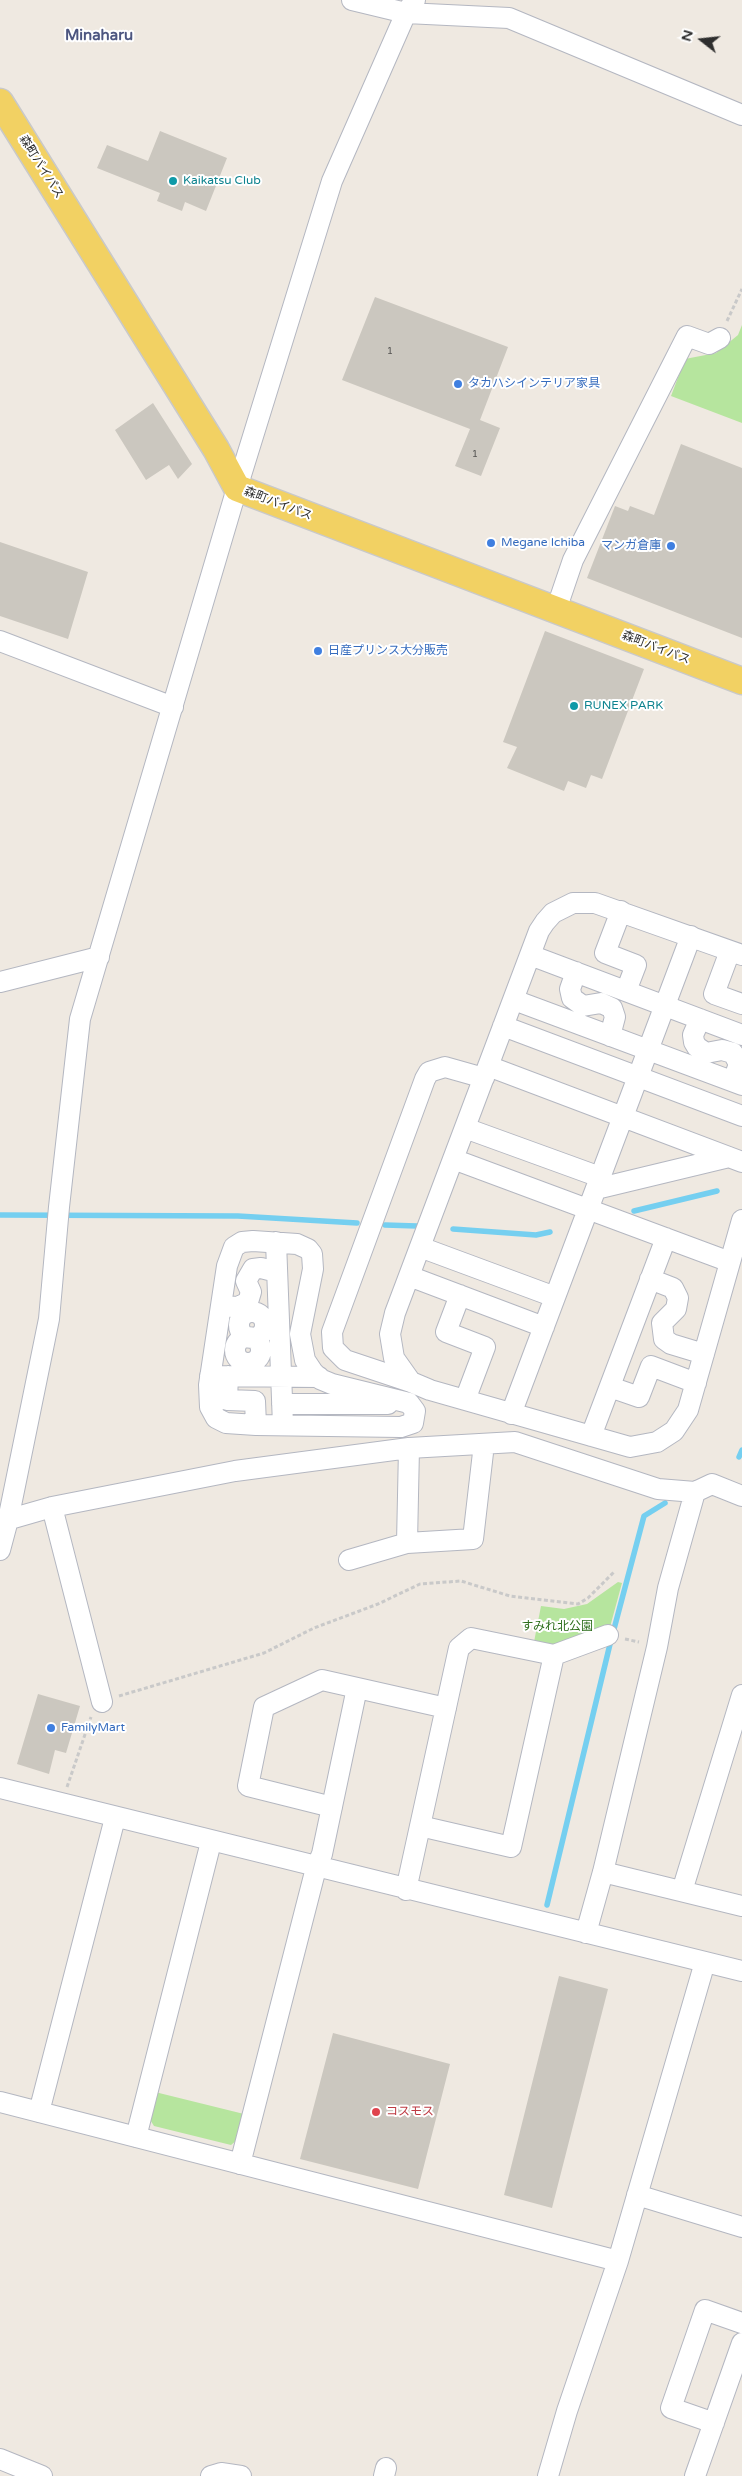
<!DOCTYPE html>
<meta charset="utf-8">
<style>
body{margin:0}
#map{position:relative;width:742px;height:2476px;overflow:hidden;background:#efe9e1;font-family:"Varela Round",sans-serif}
canvas{display:block}
.north{position:absolute;left:677px;top:15px;width:50px;height:50px;-webkit-text-stroke:4px #fff;paint-order:stroke;rotate:286deg;font-size:14px;font-weight:700;line-height:20px;text-align:center;color:#2e2e2e}
.north::after{content:'';display:block;margin:auto;width:18px;height:22px;background:#2e2e2e;clip-path:polygon(50% 0,100% 100%,50% 72%,0 100%)}
</style>
<div id="map">
<canvas width="742" height="2476"></canvas>
<div class="north">N</div>
</div>
<script>
const c = document.querySelector('canvas').getContext('2d');
c.lineJoin = 'round';
function fillPath(path, color) { c.fillStyle = color; c.fill(path, 'evenodd'); }
const poly = rows => new Path2D(rows.map(r => 'M' + r).join(''));
function strokePath(path, color, width, dash) { c.strokeStyle = color; c.lineWidth = width; c.lineCap = dash ? 'butt' : 'round'; c.setLineDash(dash || []); c.stroke(path); }
function write(font, color, halo, rows, align = 'center') {
  c.font = font + ' "Varela Round","Noto Sans JP",sans-serif'; c.lineWidth = 4; c.setLineDash([]); c.textBaseline = 'middle'; c.strokeStyle = halo; c.fillStyle = color; for (const [text, x, y, turn = 0] of rows) {
    c.save(); c.translate(x, y); c.rotate((+turn || 0) * Math.PI / 180); c.textAlign = isNaN(turn) ? turn : align; if (halo) c.strokeText(text, 0, 0); c.fillText(text, 0, 0); c.restore();
  }
}
const green = poly([
 [742,325,742,423,671,396,685,359,716,353,738,335],
 [618,1582,622,1583,610,1627,556,1647,534,1642,541,1606,564,1609,587,1604],
 [155,2092,244,2114,237,2140,231,2145,154,2126,149,2118]
]);
const stream = poly([
 [634,1211,717,1191],
 [0,1215,238,1216,357,1223],
 [385,1225,417,1226],
 [453,1229,536,1235,550,1232],
 [739,1457,742,1450],
 [614,1629,644,1516,665,1503],
 [547,1905,611,1640]
]);
const building = poly([
 [160,131,227,158,206,211,185,202,182,211,157,201,160,193,97,168,107,145,148,161],
 [375,297,508,347,480,420,500,428,481,476,455,466,470,429,342,380],
 [153,403,192,464,178,479,169,465,146,480,115,430],
 [681,444,742,468,742,638,587,578,615,506,628,511,630,506,654,515],
 [0,542,88,572,68,639,0,616],
 [545,631,644,669,602,779,591,775,586,788,568,781,564,791,507,768,517,747,503,742],
 [38,1694,80,1706,66,1753,55,1750,49,1774,17,1764],
 [559,1976,608,1989,552,2208,504,2195],
 [333,2033,450,2064,418,2189,300,2159]
]);
const path = poly([
 [727,321,742,289],
 [625,1639,639,1642],
 [119,1696,264,1653,314,1628,378,1604,420,1584,461,1581,510,1596,578,1604,588,1598,614,1572],
 [67,1787,91,1717]
]);
const minor = poly([
 [352,0,406,13,509,18,742,115],
 [556,610,573,560,687,336,709,344,720,338],
 [0,641,173,707],
 [621,911,605,953,636,965,626,991],
 [730,951,714,994,742,1004],
 [530,955,742,1035],
 [742,955,595,903,573,903,553,913,545,922,539,931,395,1313,390,1334,394,1358,411,1382,430,1390,630,1447,657,1442,674,1431,688,1410,742,1220],
 [576,972,570,989,572,998,583,1006,601,1003,612,1008,615,1017,610,1036],
 [0,982,99,957],
 [514,1000,742,1085],
 [700,1019,693,1035,694,1042,697,1047,706,1053,722,1050,733,1053,739,1064,733,1081],
 [503,1026,742,1116],
 [488,1066,742,1162],
 [465,1128,600,1177],
 [453,1159,730,1262],
 [596,1189,729,1157],
 [253,1241,297,1244,308,1249,312,1254,313,1269,300,1334,305,1360,313,1372,320,1379,332,1384,409,1403,415,1411,413,1423,401,1427,256,1425,226,1423,216,1418,210,1407,209,1385,227,1266,234,1247,242,1242,253,1241],
 [276,1242,283,1425],
 [420,1247,555,1297],
 [409,1276,544,1327],
 [650,1279,673,1288,678,1298,676,1309,662,1323,664,1339,671,1344,704,1354],
 [460,1295,446,1332,485,1347,465,1400],
 [221,1306,238,1307,248,1302,251,1292,246,1281,253,1269,261,1268,277,1272],
 '239 1325a13 13 0 1 1 26 0a13 13 0 1 1-26 0Z',
 '235 1350a13 13 0 1 1 26 0a13 13 0 1 1-26 0Z',
 [210,1376,319,1377],
 [228,1376,227,1400,255,1401,256,1425],
 [411,1382,345,1360,333,1348,332,1332,425,1079,429,1072,445,1067,484,1078],
 [610,1387,639,1397,651,1366,696,1383],
 [282,1404,388,1404],
 [511,1414,691,936],
 [591,1436,666,1238],
 [52,1507,102,1702],
 [0,1522,52,1507,235,1471,409,1448,515,1442,658,1489,695,1492,712,1484,742,1496],
 [407,1543,409,1448],
 [0,1550,8,1520,49,1319,59,1207,80,1019,237,488,332,181,406,13,415,0],
 [349,1560,407,1543,473,1539,484,1444],
 [554,1655,608,1635],
 [0,1788,742,1971],
 [332,1807,248,1786,264,1707,322,1680,446,1708],
 [603,1872,742,1906],
 [406,1890,459,1648,471,1638,554,1655,511,1847,420,1826],
 [682,1891,742,1695],
 [586,1933,603,1872,657,1647,668,1588,695,1492],
 [0,2102,618,2261],
 [39,2112,115,1818],
 [136,2137,211,1842],
 [240,2164,316,1868,322,1854,357,1688],
 [637,2195,742,2227],
 [714,2423,671,2408,705,2310,742,2323],
 [0,2459,42,2476],
 [211,2476,221,2473,241,2476],
 [384,2476,386,2468],
 [548,2476,567,2411,618,2261,705,1962],
 [695,2476,742,2343]
]);
const major = poly([
 [0,102,216,449,237,488,742,681]
]);
const markers = [
 [173,181,5,"#0f9aa8"],
 [458,384,5,"#3f7fe0"],
 [491,543,5,"#3f7fe0"],
 [671,546,5,"#3f7fe0"],
 [318,651,5,"#3f7fe0"],
 [574,706,5,"#0f9aa8"],
 [51,1728,5,"#3f7fe0"],
 [376,2112,5,"#e0444e"]
];
const numberNames = [
 ["1",390,351],
 ["1",475,454]
];
const streetNames = [
 ["森町バイパス",41,167,58],
 ["森町バイパス",278,504,21],
 ["森町バイパス",656,648,21]
];
const cultureNames = [
 ["Kaikatsu Club",183,181],
 ["RUNEX PARK",584,706]
];
const shopNames = [
 ["タカハシインテリア家具",468,384],
 ["Megane Ichiba",501,543],
 ["マンガ倉庫",661,546,"right"],
 ["日産プリンス大分販売",328,651],
 ["FamilyMart",61,1728]
];
const parkNames = [
 ["すみれ北公園",557,1627]
];
const healthNames = [
 ["コスモス",386,2112]
];
const quarterNames = [
 ["Minaharu",99,36]
];
fillPath(green, '#b6e59e');
strokePath(stream, '#75cff0', 5.5);
fillPath(building, '#cbc7bf');
strokePath(minor, '#b4b7c1', 22);
strokePath(major, '#c9c9c9', 29);
strokePath(path, '#c9c9c9', 3, [4, 2.5]);
strokePath(minor, '#fff', 20);
strokePath(major, '#f2d163', 26);
for (const [x, y, r, color] of markers) { const dot = new Path2D(); dot.arc(x, y, r, 0, 2 * Math.PI); c.fillStyle = color; c.fill(dot); strokePath(dot, '#fff', 2); }
write('10px', '#555452', null, numberNames);
write('12px', '#2e2e2e', '#fff', streetNames);
write('12px', '#0d838f', '#fff', cultureNames, 'left');
write('12px', '#366cbe', '#fff', shopNames, 'left');
write('12px', '#2c6e1b', '#fff', parkNames);
write('12px', '#be3a42', '#fff', healthNames, 'left');
write('bold 15px', '#4d5680', '#fff', quarterNames);
</script>
